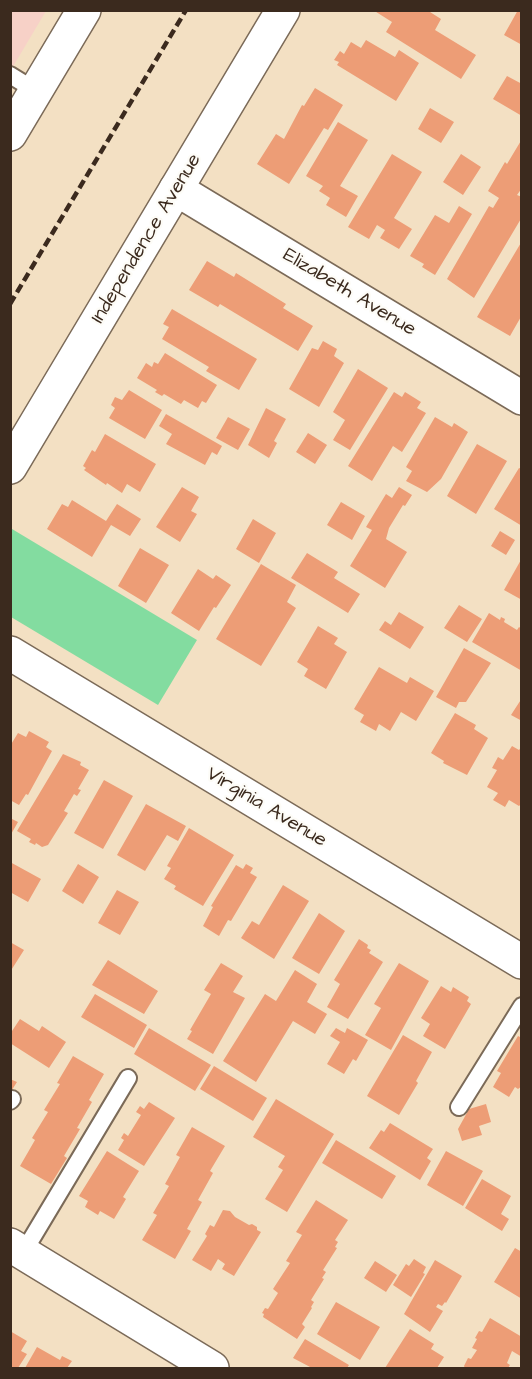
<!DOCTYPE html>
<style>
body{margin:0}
#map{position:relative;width:532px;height:1379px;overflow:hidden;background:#f3e0c3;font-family:"Architects Daughter",sans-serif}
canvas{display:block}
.frame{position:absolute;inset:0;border:12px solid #3b2a1e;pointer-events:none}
</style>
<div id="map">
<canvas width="532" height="1379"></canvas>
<div class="frame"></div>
</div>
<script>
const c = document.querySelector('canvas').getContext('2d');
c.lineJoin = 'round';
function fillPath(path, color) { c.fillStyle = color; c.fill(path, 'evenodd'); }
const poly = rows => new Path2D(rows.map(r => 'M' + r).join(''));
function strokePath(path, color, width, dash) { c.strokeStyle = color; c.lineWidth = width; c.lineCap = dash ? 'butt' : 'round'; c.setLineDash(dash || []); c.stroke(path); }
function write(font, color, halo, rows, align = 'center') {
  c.font = font + ' "Architects Daughter",sans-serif'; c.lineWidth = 4.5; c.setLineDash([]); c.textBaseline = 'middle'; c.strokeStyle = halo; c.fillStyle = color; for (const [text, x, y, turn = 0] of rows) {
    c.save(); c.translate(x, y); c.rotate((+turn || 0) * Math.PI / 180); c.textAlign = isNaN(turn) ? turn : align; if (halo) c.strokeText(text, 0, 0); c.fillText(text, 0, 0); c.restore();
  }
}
const built = poly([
 [11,11,46,11,11,70]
]);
const green = poly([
 [12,529,197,640,158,705,11,617,10,532]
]);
const building = poly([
 [373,10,431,10,430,12,441,19,435,30,476,55,461,79,386,32,392,22],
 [518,10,522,10,522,45,504,35],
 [366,40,395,57,399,50,419,63,396,101,337,65,339,62,334,60,340,51,344,54,351,42,361,48],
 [507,76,522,84,522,116,493,99],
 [315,88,343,105,328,130,324,128,289,184,257,164,276,134,284,139,302,105,304,106],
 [430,108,454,122,441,143,418,129],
 [338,122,368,140,340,186,358,196,346,217,326,205,330,198,319,191,323,186,306,176],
 [522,139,522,188,517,195,522,197,522,217,474,298,447,279,489,206,493,208,499,198,488,191,505,162,507,164],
 [392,154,422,172,394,218,412,229,399,249,380,238,385,230,377,225,369,239,348,227],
 [461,154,481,167,463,195,443,182],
 [459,206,472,214,435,275,422,267,424,264,410,256,435,215,449,223],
 [522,241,522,315,510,336,477,317],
 [207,261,234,277,236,273,286,304,283,308,313,326,298,351,220,304,218,307,189,290],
 [172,309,257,359,239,390,206,371,209,367,162,339,169,327,163,324],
 [323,341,337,349,334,356,344,363,319,407,289,389,312,348,318,350],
 [165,353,217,385,206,403,202,401,198,408,184,400,181,404,164,394,162,396,155,392,157,390,137,378,146,363,152,367,154,362,158,364],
 [358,369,388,388,350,450,333,440,345,420,333,412],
 [129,390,162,410,145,439,109,418,115,408,111,405,115,397,122,400],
 [394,392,402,397,405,392,421,402,417,408,426,413,402,452,393,446,372,481,348,466],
 [266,408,286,419,274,441,277,443,269,458,248,445],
 [166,414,222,446,217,455,212,452,205,465,166,444,172,434,159,426],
 [228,417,250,429,238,450,216,438],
 [435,417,452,427,454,423,468,432,441,479,427,492,406,481,412,471,406,467],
 [308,433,327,445,315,464,296,452],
 [105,434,156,464,140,492,127,484,122,493,107,483,106,485,84,470,86,468,83,466,92,450,95,452],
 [477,444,507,461,476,514,447,496],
 [519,468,522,469,522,526,494,509],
 [182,487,199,497,191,511,197,514,180,542,156,527],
 [399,487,412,495,405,506,403,505,389,528,386,539,407,552,385,588,350,566,372,530,366,527,386,494,392,498],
 [72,500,106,521,117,504,141,519,130,536,111,525,92,557,47,529,62,504,68,507],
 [341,502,365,516,352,540,327,525],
 [253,519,276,533,259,563,236,549],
 [500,531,515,540,506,555,491,546],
 [140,548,169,565,146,603,118,586],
 [307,553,338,572,334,578,360,594,348,613,291,578],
 [522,558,522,600,504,590],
 [261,564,296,585,287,602,296,608,261,666,216,639],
 [198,569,213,579,216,575,231,585,216,608,214,607,199,631,171,613],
 [459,605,482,619,467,642,444,628],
 [399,612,424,627,410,649,379,630,385,621,391,625],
 [489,613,500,620,501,617,505,619,504,622,517,630,519,627,522,629,522,671,472,642],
 [318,626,338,638,334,644,347,652,326,689,304,676,308,669,297,662],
 [464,648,491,663,466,702,459,702,456,708,436,697],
 [379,667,407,683,410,677,434,691,416,721,401,712,390,731,379,724,376,731,360,722,364,715,354,709],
 [522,698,522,721,511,715],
 [455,713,476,725,474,729,488,738,467,775,443,763,444,761,431,753],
 [29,731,49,742,46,747,52,751,28,795,26,794,19,805,10,800,10,746,18,733,26,737],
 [512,746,519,750,522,746,522,803,519,806,509,800,505,807,493,800,498,793,487,787,497,770,492,768,498,757,503,760],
 [63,754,81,762,80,765,89,770,78,789,81,790,77,796,74,794,64,811,68,813,48,845,42,847,36,843,35,845,29,842,31,839,17,831],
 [104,780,133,796,103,849,74,833],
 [146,804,186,826,178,841,167,835,145,871,117,855],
 [10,818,18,822,10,836],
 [189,828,234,855,203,906,174,889,176,886,164,879,171,868,167,866],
 [10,862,41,879,28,902,10,892],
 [78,864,99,877,83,904,62,891],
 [246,864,253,868,250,873,257,877,231,921,228,920,219,936,203,926,213,907,211,906,236,865,243,869],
 [283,885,309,901,274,959,241,938,252,921,259,925],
 [117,890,139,902,120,935,98,923],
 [319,913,345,931,319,974,292,958],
 [359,939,368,945,367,948,371,950,369,953,383,962,348,1019,327,1007,340,984,334,980],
 [10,942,24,950,10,972],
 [108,960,158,991,144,1014,92,985],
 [221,963,243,976,233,992,245,998,213,1054,187,1039,192,1031,190,1030,211,994,204,990],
 [399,963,429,981,391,1050,365,1035,381,1008,374,1004],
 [295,970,317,984,307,1002,327,1014,315,1034,293,1021,256,1082,223,1061,265,994,276,1001],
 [441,986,451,992,453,987,469,997,467,1001,471,1004,445,1049,423,1036,430,1024,421,1018],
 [95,994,147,1025,134,1048,81,1017],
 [20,1019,39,1031,42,1026,66,1042,49,1068,10,1043,10,1034],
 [149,1028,211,1065,195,1091,134,1054],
 [336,1028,345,1033,347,1028,368,1040,356,1061,353,1059,344,1074,327,1064,340,1042,330,1036],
 [403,1035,432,1052,416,1081,418,1083,399,1115,367,1096],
 [518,1036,522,1038,522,1086,518,1089,515,1087,509,1097,493,1087,501,1073,497,1071],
 [73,1056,104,1074,89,1100,92,1102,77,1128,80,1129,64,1156,67,1158,51,1184,20,1166,35,1140,32,1138,48,1112,44,1110,60,1084,57,1083],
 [214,1066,267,1098,253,1121,200,1089],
 [10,1079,17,1082,10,1093],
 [276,1099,334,1134,287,1212,265,1199,283,1170,278,1167,285,1156,253,1137],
 [149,1102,175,1118,144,1166,118,1150,124,1140,121,1138,124,1133,128,1136,141,1115,136,1112,140,1106,144,1109],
 [486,1104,491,1122,479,1126,482,1135,462,1141,458,1129,469,1109],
 [390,1123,433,1149,427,1158,431,1161,420,1180,369,1148,381,1130,384,1132],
 [192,1127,225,1146,210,1171,213,1173,198,1200,202,1202,187,1229,191,1231,175,1259,142,1240,157,1215,153,1213,169,1186,165,1184,180,1157,176,1155],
 [336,1140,396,1176,382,1199,322,1163],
 [107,1151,139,1171,123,1197,126,1199,114,1219,100,1211,98,1215,85,1207,88,1201,79,1196],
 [446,1151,483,1171,463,1206,427,1185],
 [482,1179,511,1196,501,1214,509,1219,502,1231,465,1208],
 [316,1200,348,1220,335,1240,338,1242,335,1247,337,1248,323,1270,326,1272,322,1278,324,1279,311,1300,314,1302,311,1307,312,1308,302,1324,305,1327,297,1339,263,1317,264,1314,262,1313,265,1308,268,1309,278,1293,273,1289,290,1263,286,1261,302,1235,296,1232],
 [223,1210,230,1211,235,1217,249,1225,252,1224,257,1227,257,1230,261,1232,234,1276,222,1269,225,1264,218,1259,211,1271,192,1260,207,1236,205,1234,210,1225,214,1227],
 [515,1248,522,1252,522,1299,494,1282],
 [414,1259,426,1267,423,1273,425,1274,411,1297,393,1285,406,1264,409,1266],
 [435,1260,462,1276,446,1303,445,1302,442,1306,438,1304,436,1307,443,1311,430,1332,404,1314],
 [375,1261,397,1275,386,1292,364,1278],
 [336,1302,380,1327,360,1360,317,1334],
 [490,1318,522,1337,522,1357,512,1351,507,1363,510,1365,508,1368,465,1368,464,1366,468,1358,471,1359,477,1350,472,1348,477,1339,475,1338,479,1331,482,1332],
 [410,1329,434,1344,431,1349,444,1357,437,1368,385,1368],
 [10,1331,27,1341,21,1351,27,1354,18,1368,10,1368],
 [305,1339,349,1365,347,1368,312,1368,293,1358],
 [37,1347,60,1360,62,1356,72,1361,67,1368,25,1368]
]);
const service = poly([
 [10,75,36,91],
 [10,1101,12,1099],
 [459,1107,522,1006],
 [23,1253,128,1078]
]);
const minor = poly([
 [176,189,522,398],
 [10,653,522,962]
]);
const tertiary = poly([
 [10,134,84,10],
 [10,467,283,10]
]);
const secondary = poly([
 [10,1245,212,1368]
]);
const rail = poly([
 [10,304,186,10]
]);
const streetNames = [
 ["Independence Avenue",147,239,-59],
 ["Elizabeth Avenue",349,293,31],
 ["Virginia Avenue",266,808,31]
];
fillPath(built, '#f7d1c7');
fillPath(green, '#83dca0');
fillPath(building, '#ed9d76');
strokePath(service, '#7b6a58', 20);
strokePath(minor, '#7b6a58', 36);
strokePath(tertiary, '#7b6a58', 36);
strokePath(secondary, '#7b6a58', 36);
strokePath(service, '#fff', 16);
strokePath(minor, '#fff', 33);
strokePath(tertiary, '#fff', 33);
strokePath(secondary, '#fff', 33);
strokePath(rail, '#3b2a1e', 4.5, [9, 4.5]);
write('20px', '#3b2a1e', '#fdfcf7', streetNames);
</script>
